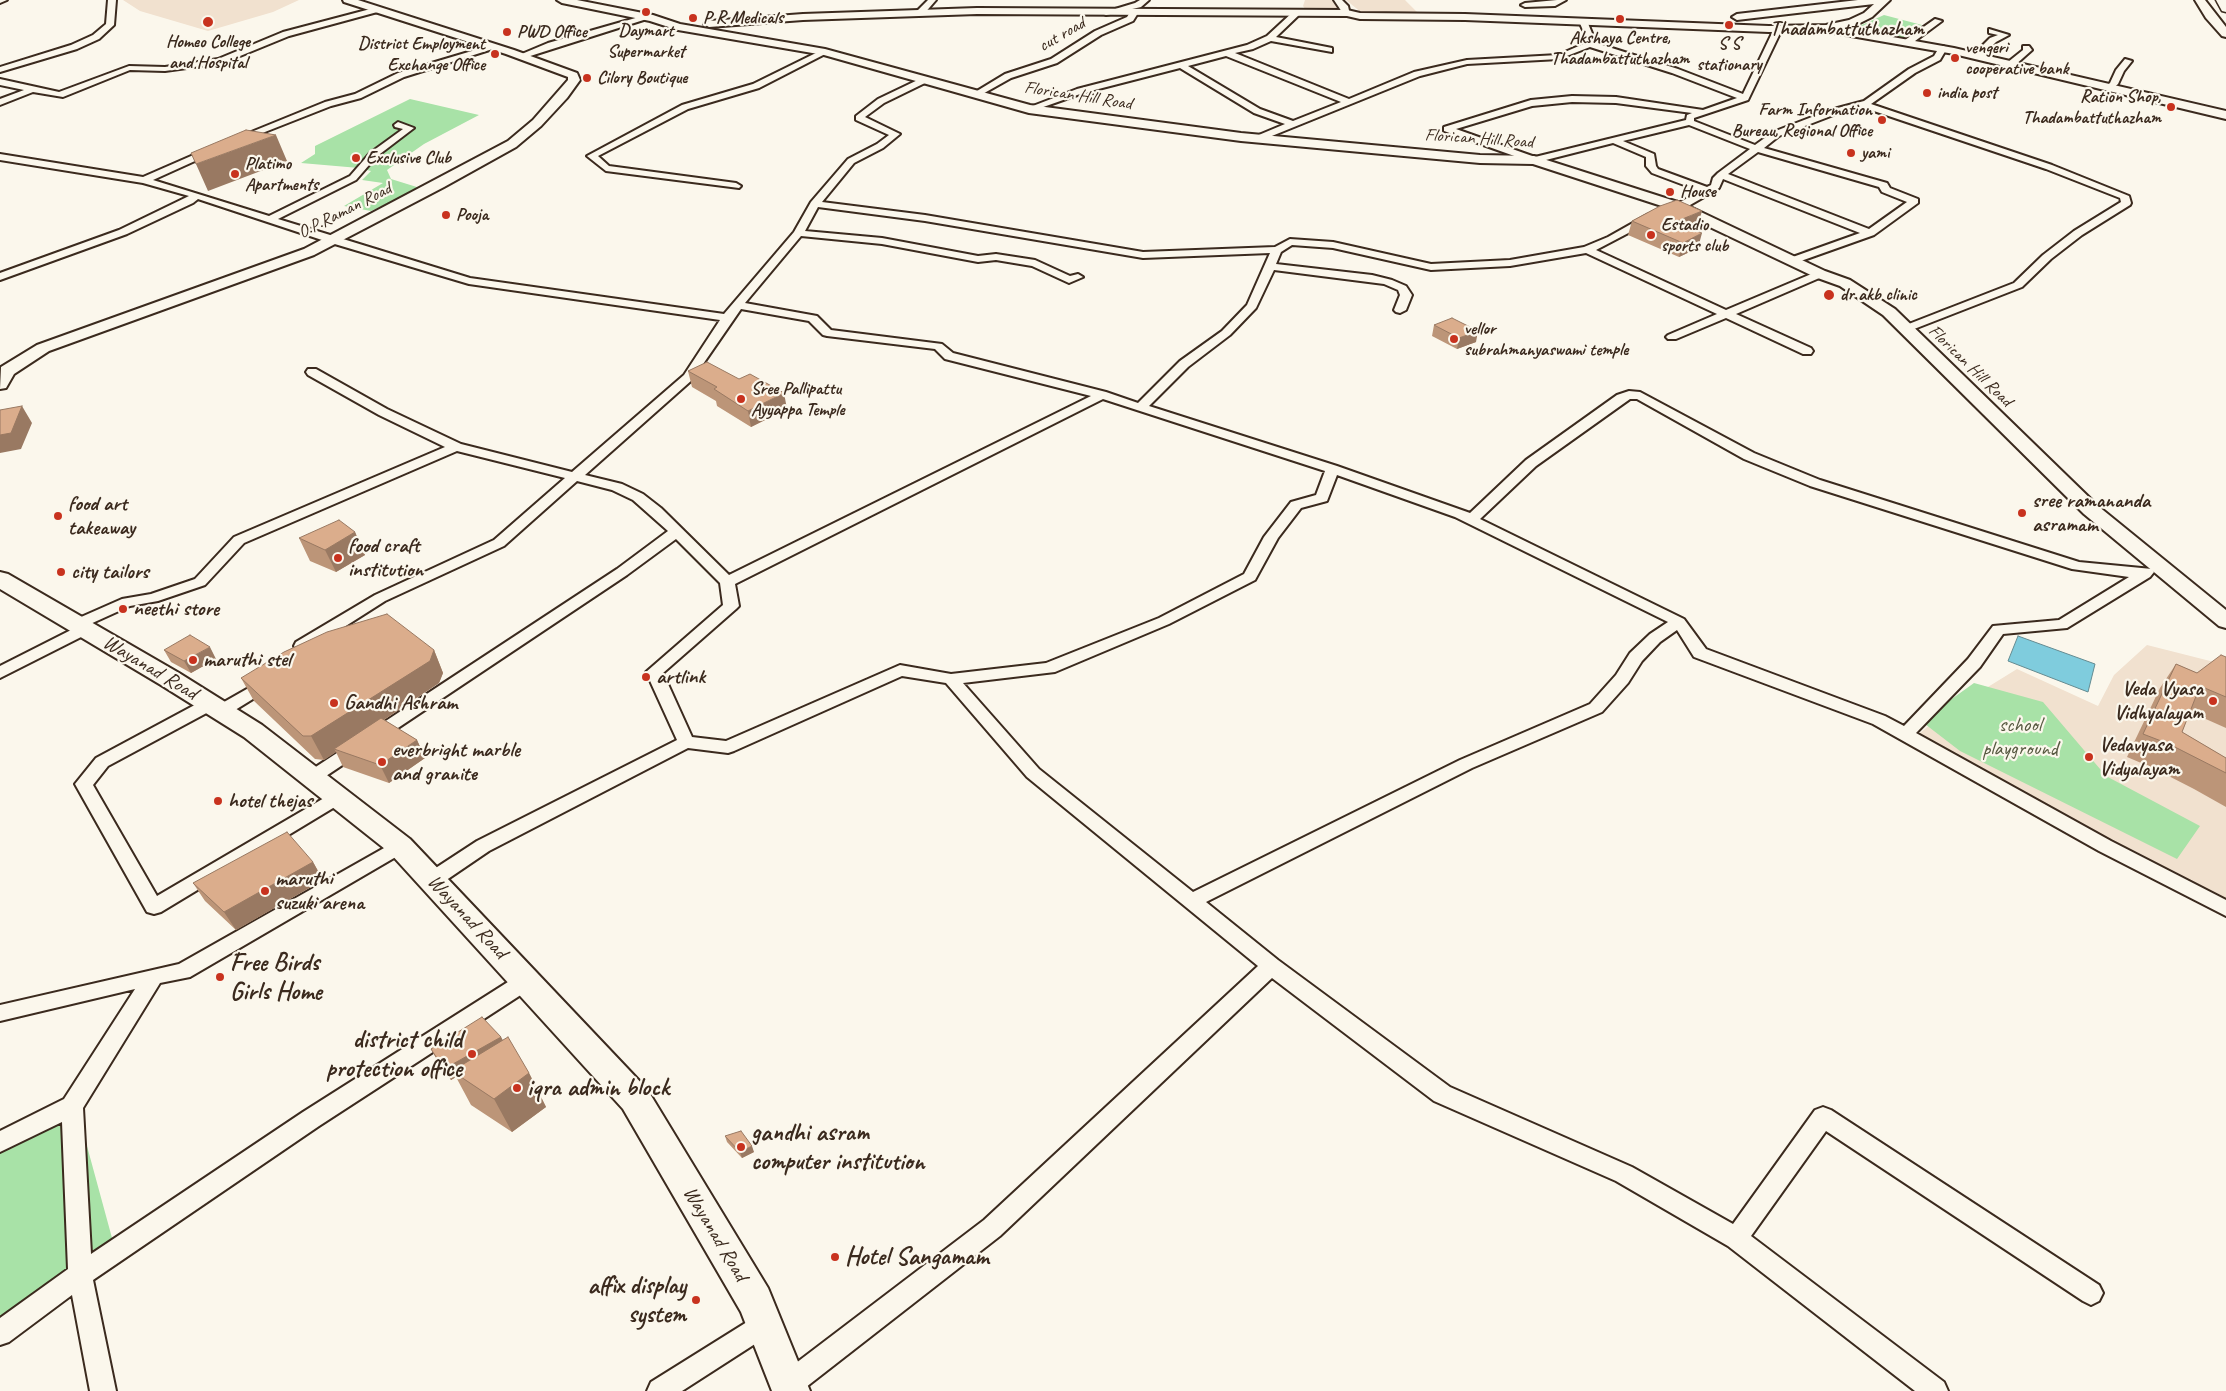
<!DOCTYPE html>
<style>
body{margin:0}
canvas{display:block;background:#fbf7ec}
</style>
<canvas width="2226" height="1391"></canvas>
<script>
const c = document.querySelector('canvas').getContext('2d');
c.lineJoin = 'round';
function fillPath(path, color) { c.fillStyle = color; c.fill(path, 'evenodd'); }
const poly = rows => new Path2D(rows.map(r => 'M' + r).join(''));
function strokePath(path, color, width, dash) { c.strokeStyle = color; c.lineWidth = width; c.lineCap = dash ? 'butt' : 'round'; c.setLineDash(dash || []); c.stroke(path); }
function write(font, color, halo, rows, align = 'center') {
  c.font = font + ' Caveat,sans-serif'; c.lineWidth = 4.5; c.setLineDash([]); c.textBaseline = 'middle'; c.strokeStyle = halo; c.fillStyle = color; for (const [text, x, y, turn = 0] of rows) {
    c.save(); c.translate(x, y); c.rotate((+turn || 0) * Math.PI / 180); c.textAlign = isNaN(turn) ? turn : align; if (halo) c.strokeText(text, 0, 0); c.fillText(text, 0, 0); c.restore();
  }
}
const built = poly([
 [123,0,299,0,273,12,208,31,140,11],
 [1305,0,1335,0,1346,11,1315,14,1306,10,1303,6],
 [1346,0,1405,0,1417,12,1362,13],
 [2147,645,2226,665,2226,905,1915,737,1941,716,2017,669,2098,706,2114,675]
]);
const green = poly([
 [1884,15,1922,25,1902,38,1855,28],
 [410,99,479,115,424,144,387,170,391,179,420,188,371,211,344,206,383,183,362,180,371,171,359,168,301,163,315,154,315,146],
 [1974,683,2043,702,2106,776,2200,826,2177,859,1960,751,1921,721],
 [78,1113,115,1249,0,1322,0,1153]
]);
const water = poly([
 [2018,636,2095,664,2088,692,2008,661,2018,636]
]);
const street = poly([
 [0,0,7,0,0,3,0,0],
 [108,0,116,0,114,25,99,39,77,49,0,72,0,67,71,45,93,35,106,24,108,0],
 [928,0,936,0,923,15,917,15,917,11,928,0],
 [1140,0,1149,0,1141,7,1106,15,1102,13,1135,3,1140,0],
 [1334,0,1342,0,1348,6,1350,15,1344,15,1334,0],
 [1557,0,1566,0,1555,6,1525,7,1521,5,1525,3,1557,0],
 [378,7,382,9,381,11,289,36,223,63,165,71,130,70,63,97,33,92,0,105,0,99,24,90,0,85,0,79,59,92,129,66,165,67,218,59,283,32,378,7],
 [1131,11,1138,13,1133,21,1101,35,1057,63,1011,78,979,96,972,94,1005,74,1051,59,1095,31,1127,17,1131,11],
 [1294,11,1301,13,1276,37,1332,48,1332,52,1271,41,1253,49,1235,53,1349,99,1414,72,1467,60,1558,55,1588,42,1579,21,1583,19,1587,21,1596,43,1678,69,1743,94,1774,29,1781,27,1782,29,1748,100,1694,118,1694,121,1755,145,1773,132,1830,110,1864,101,1909,69,1934,56,1940,46,1943,46,1947,48,1940,60,1915,73,1871,104,2052,165,2129,196,2131,203,2130,205,2082,235,2051,259,2022,287,1909,331,1901,331,1899,329,1901,327,2014,283,2043,255,2074,231,2121,202,2120,198,2046,169,1862,107,1836,114,1779,136,1764,148,1887,183,1890,188,1918,199,1918,203,1874,235,1798,262,1790,262,1789,260,1790,258,1860,233,1723,179,1719,188,1711,193,1683,209,1655,219,1596,250,1726,310,1816,272,1824,272,1825,274,1824,276,1736,314,1811,348,1813,351,1811,354,1803,354,1726,318,1676,339,1668,339,1666,337,1668,335,1717,314,1586,253,1510,266,1431,270,1333,248,1292,245,1281,252,1276,264,1372,275,1392,280,1406,286,1412,295,1406,310,1400,313,1396,312,1394,310,1400,295,1398,290,1384,284,1274,270,1256,308,1230,335,1188,367,1149,406,1337,466,1470,513,1526,460,1617,395,1629,391,1640,392,1754,453,1820,480,2079,562,2152,569,2154,572,2150,577,2067,628,2003,634,1980,667,1916,733,2111,841,2226,900,2226,916,2099,851,1873,724,1694,657,1677,630,1660,642,1642,661,1628,683,1602,712,1472,768,1206,902,1278,960,1450,1087,1632,1167,1733,1224,1815,1110,1823,1107,1831,1110,2099,1285,2103,1293,2099,1301,2091,1305,2083,1301,1826,1131,1751,1236,1944,1382,1948,1391,1915,1391,1728,1246,1616,1181,1434,1101,1272,978,1000,1236,801,1391,778,1391,775,1385,779,1376,984,1220,1258,966,1027,777,946,683,902,676,734,751,728,753,688,748,489,851,439,885,432,887,425,885,423,880,425,875,477,841,677,740,646,672,723,605,720,583,676,539,627,575,317,782,311,784,305,782,302,778,305,774,617,569,668,531,633,500,612,490,577,481,504,546,385,601,308,650,296,650,294,646,296,642,375,595,494,540,565,478,457,451,244,543,205,585,158,601,130,606,88,625,94,629,91,632,0,678,0,666,75,628,69,624,72,621,122,599,151,594,195,579,234,537,445,447,379,415,308,375,306,372,308,369,316,369,387,409,461,444,572,472,684,375,720,320,469,284,328,242,198,199,193,203,127,234,0,280,0,273,119,230,189,196,143,183,0,160,0,154,143,177,214,146,217,147,217,151,153,180,269,216,350,176,370,153,403,129,395,127,394,125,398,122,414,128,376,157,356,180,278,219,470,278,724,314,794,232,811,202,848,159,877,144,889,135,856,120,856,116,878,99,924,77,928,80,927,82,884,103,865,117,900,134,883,148,854,163,822,202,925,215,1143,252,1275,247,1290,239,1333,242,1431,264,1510,260,1584,247,1608,237,1647,215,1675,205,1700,191,1652,173,1646,166,1646,157,1613,143,1534,163,1444,131,1444,127,1531,100,1572,96,1616,97,1703,110,1737,98,1672,73,1590,47,1559,59,1467,64,1420,76,1257,142,1252,139,1254,137,1285,124,1254,113,1180,68,1083,93,1032,111,1025,109,1077,89,1247,45,1267,36,1294,11],
 [1226,56,1341,102,1293,121,1260,109,1188,66,1226,56],
 [1572,102,1616,103,1692,113,1687,115,1686,120,1535,157,1456,129,1532,106,1572,102],
 [1689,125,1750,149,1718,173,1713,178,1711,185,1707,187,1658,169,1656,166,1654,154,1623,141,1689,125],
 [1758,152,1879,187,1882,192,1907,202,1869,229,1728,174,1758,152],
 [818,207,925,221,1143,258,1270,253,1247,305,1222,331,1180,361,1138,403,1106,392,953,353,942,344,831,330,817,316,745,303,801,236,882,244,978,262,996,260,1032,266,1069,283,1083,277,1078,274,1070,276,1035,260,996,254,978,256,882,238,805,231,818,207],
 [741,309,809,321,823,335,827,336,935,349,945,359,1091,396,729,575,661,508,643,494,622,484,585,475,692,380,741,309],
 [1103,399,1325,471,1316,495,1291,502,1264,537,1244,574,1159,618,1046,663,951,674,900,665,726,741,692,737,663,673,736,609,739,606,735,584,1103,399],
 [1630,399,1637,399,1744,459,1810,486,2072,569,2129,577,2059,620,1993,626,1968,659,1904,726,1885,716,1706,649,1684,619,1480,519,1536,466,1630,399],
 [1337,475,1455,517,1668,622,1650,634,1630,653,1616,675,1590,704,1460,760,1193,892,1039,769,963,683,1055,672,1169,624,1255,580,1278,538,1301,508,1327,501,1337,475],
 [646,15,653,17,524,58,517,56,548,43,646,15],
 [1935,19,1942,21,1911,44,1905,44,1905,40,1935,19],
 [1989,29,2009,35,1996,42,1980,58,1974,58,1974,54,1990,38,1998,35,1989,33,1989,29],
 [492,45,499,47,404,77,361,98,331,106,242,141,234,139,325,102,355,94,398,73,492,45],
 [2023,46,2029,46,2032,50,2014,66,2008,66,2008,62,2023,50,2023,46],
 [822,50,829,52,759,88,688,109,598,156,609,166,736,183,741,186,739,188,606,171,587,156,682,105,753,84,822,50],
 [2125,59,2132,61,2124,71,2118,84,2112,89,2106,89,2105,87,2110,83,2116,70,2125,59],
 [268,677,274,678,276,682,274,686,227,715,221,717,215,715,213,711,214,709,108,766,93,785,157,896,331,794,337,792,343,794,346,798,343,802,161,912,154,914,147,912,75,784,96,758,204,700,210,698,216,700,218,704,217,706,268,677],
 [400,839,406,841,409,846,406,851,190,977,160,983,83,1108,91,1254,303,1112,519,975,526,973,533,975,536,981,533,987,319,1126,93,1280,116,1391,90,1391,72,1295,9,1342,0,1345,0,1318,68,1269,62,1122,0,1152,0,1131,64,1099,135,989,0,1021,0,1005,179,964,400,839],
 [763,1312,772,1315,775,1324,772,1333,682,1391,647,1391,651,1382,763,1312]
]);
const secondary = poly([
 [343,0,358,0,514,50,577,73,580,80,567,98,541,126,516,147,444,187,314,255,49,351,14,374,6,388,0,389,1,367,37,345,304,249,508,141,533,120,568,80,568,77,506,54,344,2,343,0],
 [557,0,577,0,653,15,680,24,825,49,1030,105,1241,133,1480,155,1534,156,1684,204,1825,271,1850,280,1895,309,2098,506,2226,610,2226,628,2219,626,2084,514,1883,315,1840,286,1815,277,1674,210,1533,164,1480,163,1241,141,1029,113,824,55,678,30,650,21,562,3,557,0],
 [1858,0,1890,0,1872,17,1856,25,1842,28,1954,48,2226,111,2226,119,1954,54,1834,33,1829,31,1769,32,1465,20,1360,19,1347,16,977,14,803,20,709,27,704,24,709,21,803,14,977,8,1347,10,1360,13,1465,14,1769,26,1826,25,1849,20,1864,13,1874,4,1737,20,1732,17,1737,14,1858,0],
 [2195,0,2205,0,2226,27,2226,37,2222,36,2206,18,2195,0]
]);
const primary = poly([
 [0,572,8,574,179,673,262,725,410,839,647,1089,768,1288,810,1391,772,1391,741,1312,623,1109,390,853,244,737,161,685,0,589,0,572]
]);
const highway = poly([
 [2216,0,2226,0,2226,12,2222,11,2216,0]
]);
const wall = poly([
 [1632,221,1698,225,1690,228,1698,248,1679,257,1628,235],
 [1434,325,1476,342,1457,349,1432,336],
 [688,371,787,409,751,427,717,406,716,401,692,387],
 [355,532,365,555,336,572,310,561,299,538],
 [164,650,216,659,191,673,171,662],
 [434,650,443,673,439,683,384,720,417,740,425,758,389,783,343,767,336,752,324,760,315,759,254,701,241,678],
 [2226,657,2226,728,2190,712,2182,732,2226,758,2226,807,2194,789,2153,768,2127,757,2160,688,2176,664,2197,673],
 [313,862,323,880,236,930,205,901,193,883],
 [501,1037,503,1041,529,1073,546,1107,512,1132,471,1105,456,1077,451,1080,437,1060,431,1049],
 [725,1136,754,1152,742,1158,727,1142]
]);
const shadedWall = poly([
 [276,135,287,161,208,191,196,164],
 [1702,211,1698,225,1671,236,1675,222],
 [1702,233,1698,248,1679,257,1683,243],
 [1478,331,1476,342,1457,349,1459,338],
 [784,393,787,409,751,427,748,411],
 [22,406,32,423,21,449,0,453,0,435],
 [355,532,365,555,336,572,325,550],
 [210,647,216,659,191,673,184,661],
 [434,650,443,673,439,683,338,750,334,749,336,752,324,760,311,736],
 [417,740,425,758,389,783,380,765],
 [313,862,323,880,236,930,224,912],
 [501,1037,507,1048,452,1071,456,1077,451,1080,444,1069],
 [529,1073,546,1107,512,1132,494,1099],
 [752,1146,754,1152,742,1158,740,1152]
]);
const building = poly([
 [246,130,276,135,196,164,191,153,246,130],
 [1677,200,1702,211,1675,222,1702,233,1683,243,1632,221,1660,206,1677,200],
 [1452,318,1478,331,1459,338,1434,325,1452,318],
 [707,362,739,379,750,374,784,393,748,411,714,389,717,387,688,371,707,362],
 [22,406,11,433,0,435,0,410,22,406],
 [339,520,355,532,325,550,299,538,339,520],
 [387,614,434,650,430,661,311,736,303,736,241,678,284,652,327,632,387,614],
 [190,635,210,647,184,661,164,650,190,635],
 [2221,655,2226,657,2226,697,2200,686,2182,732,2226,758,2226,773,2169,744,2143,734,2176,664,2197,673,2221,655],
 [381,718,417,740,380,765,334,749,381,718],
 [287,832,313,862,224,912,193,883,287,832],
 [482,1017,501,1037,444,1069,431,1049,482,1017],
 [508,1037,529,1073,494,1099,452,1071,508,1037],
 [741,1131,752,1146,740,1152,725,1136,741,1131]
]);
const markers = [
 [646,12,5,"#c8321e"],
 [693,18,5,"#c8321e"],
 [1620,19,5,"#c8321e"],
 [208,22,6,"#c8321e"],
 [1729,25,5,"#c8321e"],
 [507,32,5,"#c8321e"],
 [495,54,5,"#c8321e"],
 [1955,58,5,"#c8321e"],
 [587,78,5,"#c8321e"],
 [1927,93,5,"#c8321e"],
 [2171,107,5,"#c8321e"],
 [1882,120,5,"#c8321e"],
 [1851,153,5,"#c8321e"],
 [356,158,5,"#c8321e"],
 [235,174,5,"#c8321e"],
 [1670,192,5,"#c8321e"],
 [446,215,5,"#c8321e"],
 [1651,235,5,"#c8321e"],
 [1829,295,6,"#c8321e"],
 [1454,339,5,"#c8321e"],
 [741,399,5,"#c8321e"],
 [2022,513,5,"#c8321e"],
 [58,516,5,"#c8321e"],
 [338,558,5,"#c8321e"],
 [61,572,5,"#c8321e"],
 [123,609,5,"#c8321e"],
 [193,660,5,"#c8321e"],
 [646,677,5,"#c8321e"],
 [2213,701,5,"#c8321e"],
 [334,703,5,"#c8321e"],
 [2089,757,5,"#c8321e"],
 [382,762,5,"#c8321e"],
 [218,801,5,"#c8321e"],
 [265,891,5,"#c8321e"],
 [220,977,5,"#c8321e"],
 [472,1054,5,"#c8321e"],
 [517,1088,5,"#c8321e"],
 [741,1147,5,"#c8321e"],
 [835,1257,5,"#c8321e"],
 [696,1300,5,"#c8321e"]
];
const farPoinames = [
 ["P R Medicals",703,18],
 ["Daymart",646,31,"center"],
 ["Supermarket",646,52,"center"],
 ["PWD Office",517,32],
 ["Akshaya Centre,",1620,38,"center"],
 ["Thadambattuthazham",1620,59,"center"],
 ["Homeo College",208,42,"center"],
 ["and Hospital",208,63,"center"],
 ["District Employment",485,44,"right"],
 ["Exchange Office",485,65,"right"],
 ["S S",1729,44,"center"],
 ["stationary",1729,65,"center"],
 ["vengeri",1965,48],
 ["cooperative bank",1965,69],
 ["Cilory Boutique",597,78],
 ["india post",1937,93],
 ["Ration Shop,",2161,97,"right"],
 ["Thadambattuthazham",2161,118,"right"],
 ["Farm Information",1872,110,"right"],
 ["Bureau, Regional Office",1872,131,"right"],
 ["yami",1861,153],
 ["Exclusive Club",366,158],
 ["Platimo",245,164],
 ["Apartments",245,185],
 ["House",1680,192],
 ["Pooja",456,215],
 ["Estadio",1661,225],
 ["sports club",1661,246],
 ["dr akb clinic",1840,295],
 ["vellor",1464,329],
 ["subrahmanyaswami temple",1464,350],
 ["Sree Pallipattu",751,389],
 ["Ayyappa Temple",751,410]
];
const farStreetnames = [
 ["cut road",1062,35,-30],
 ["Florican Hill Road",1078,96,9],
 ["Florican Hill Road",1479,139,4],
 ["O.P.Raman Road",345,211,-27],
 ["Florican Hill Road",1970,366,44]
];
const farQuarternames = [
 ["Thadambattuthazham",1847,30]
];
const poiNames = [
 ["sree ramananda",2032,501],
 ["asramam",2032,525],
 ["food art",68,504],
 ["takeaway",68,528],
 ["food craft",348,546],
 ["institution",348,570],
 ["city tailors",71,572],
 ["neethi store",133,609],
 ["maruthi stel",203,660],
 ["artlink",656,677],
 ["Veda Vyasa",2203,689,"right"],
 ["Vidhyalayam",2203,713,"right"],
 ["Gandhi Ashram",344,703],
 ["Vedavyasa",2099,745],
 ["Vidyalayam",2099,769],
 ["everbright marble",392,750],
 ["and granite",392,774],
 ["hotel thejas",228,801],
 ["maruthi",275,879],
 ["suzuki arena",275,903]
];
const streetNames = [
 ["Wayanad Road",150,668,31],
 ["Wayanad Road",467,917,47],
 ["Wayanad Road",715,1234,59]
];
const parkNames = [
 ["school",2020,725],
 ["playground",2020,749]
];
const nearPoinames = [
 ["Free Birds",230,963],
 ["Girls Home",230,992],
 ["district child",462,1040,"right"],
 ["protection office",462,1069,"right"],
 ["iqra admin block",527,1088],
 ["gandhi asram",751,1133],
 ["computer institution",751,1162],
 ["Hotel Sangamam",845,1257],
 ["affix display",686,1286,"right"],
 ["system",686,1315,"right"]
];
fillPath(built, '#f1e1cf');
fillPath(green, '#a8e2a7');
fillPath(water, '#7fccdd');
strokePath(water, '#648b91', 1);
strokePath(street, '#3b2a1e', 4);
strokePath(secondary, '#3b2a1e', 4);
strokePath(primary, '#3b2a1e', 4);
strokePath(highway, '#3b2a1e', 3);
fillPath(street, '#fbf7ec');
fillPath(secondary, '#fbf7ec');
fillPath(primary, '#fbf7ec');
fillPath(highway, '#fbf7ec');
fillPath(wall, '#bc9578');
fillPath(shadedWall, '#997962');
fillPath(building, '#dbad8c');
strokePath(building, '#997962', 1);
for (const [x, y, r, color] of markers) { const dot = new Path2D(); dot.arc(x, y, r, 0, 2 * Math.PI); c.fillStyle = color; c.fill(dot); strokePath(dot, '#fbf7ec', 2); }
write('bold 18px', '#3b2a1e', '#fbf7ec', farPoinames, 'left');
write('18px', '#3b2a1e', '#fbf7ec', farStreetnames);
write('bold 20px', '#3b2a1e', '#fbf7ec', farQuarternames);
write('bold 21px', '#3b2a1e', '#fbf7ec', poiNames, 'left');
write('21px', '#3b2a1e', '#fbf7ec', streetNames);
write('21px', '#565840', '#fbf7ec', parkNames);
write('bold 25px', '#3b2a1e', '#fbf7ec', nearPoinames, 'left');
</script>
